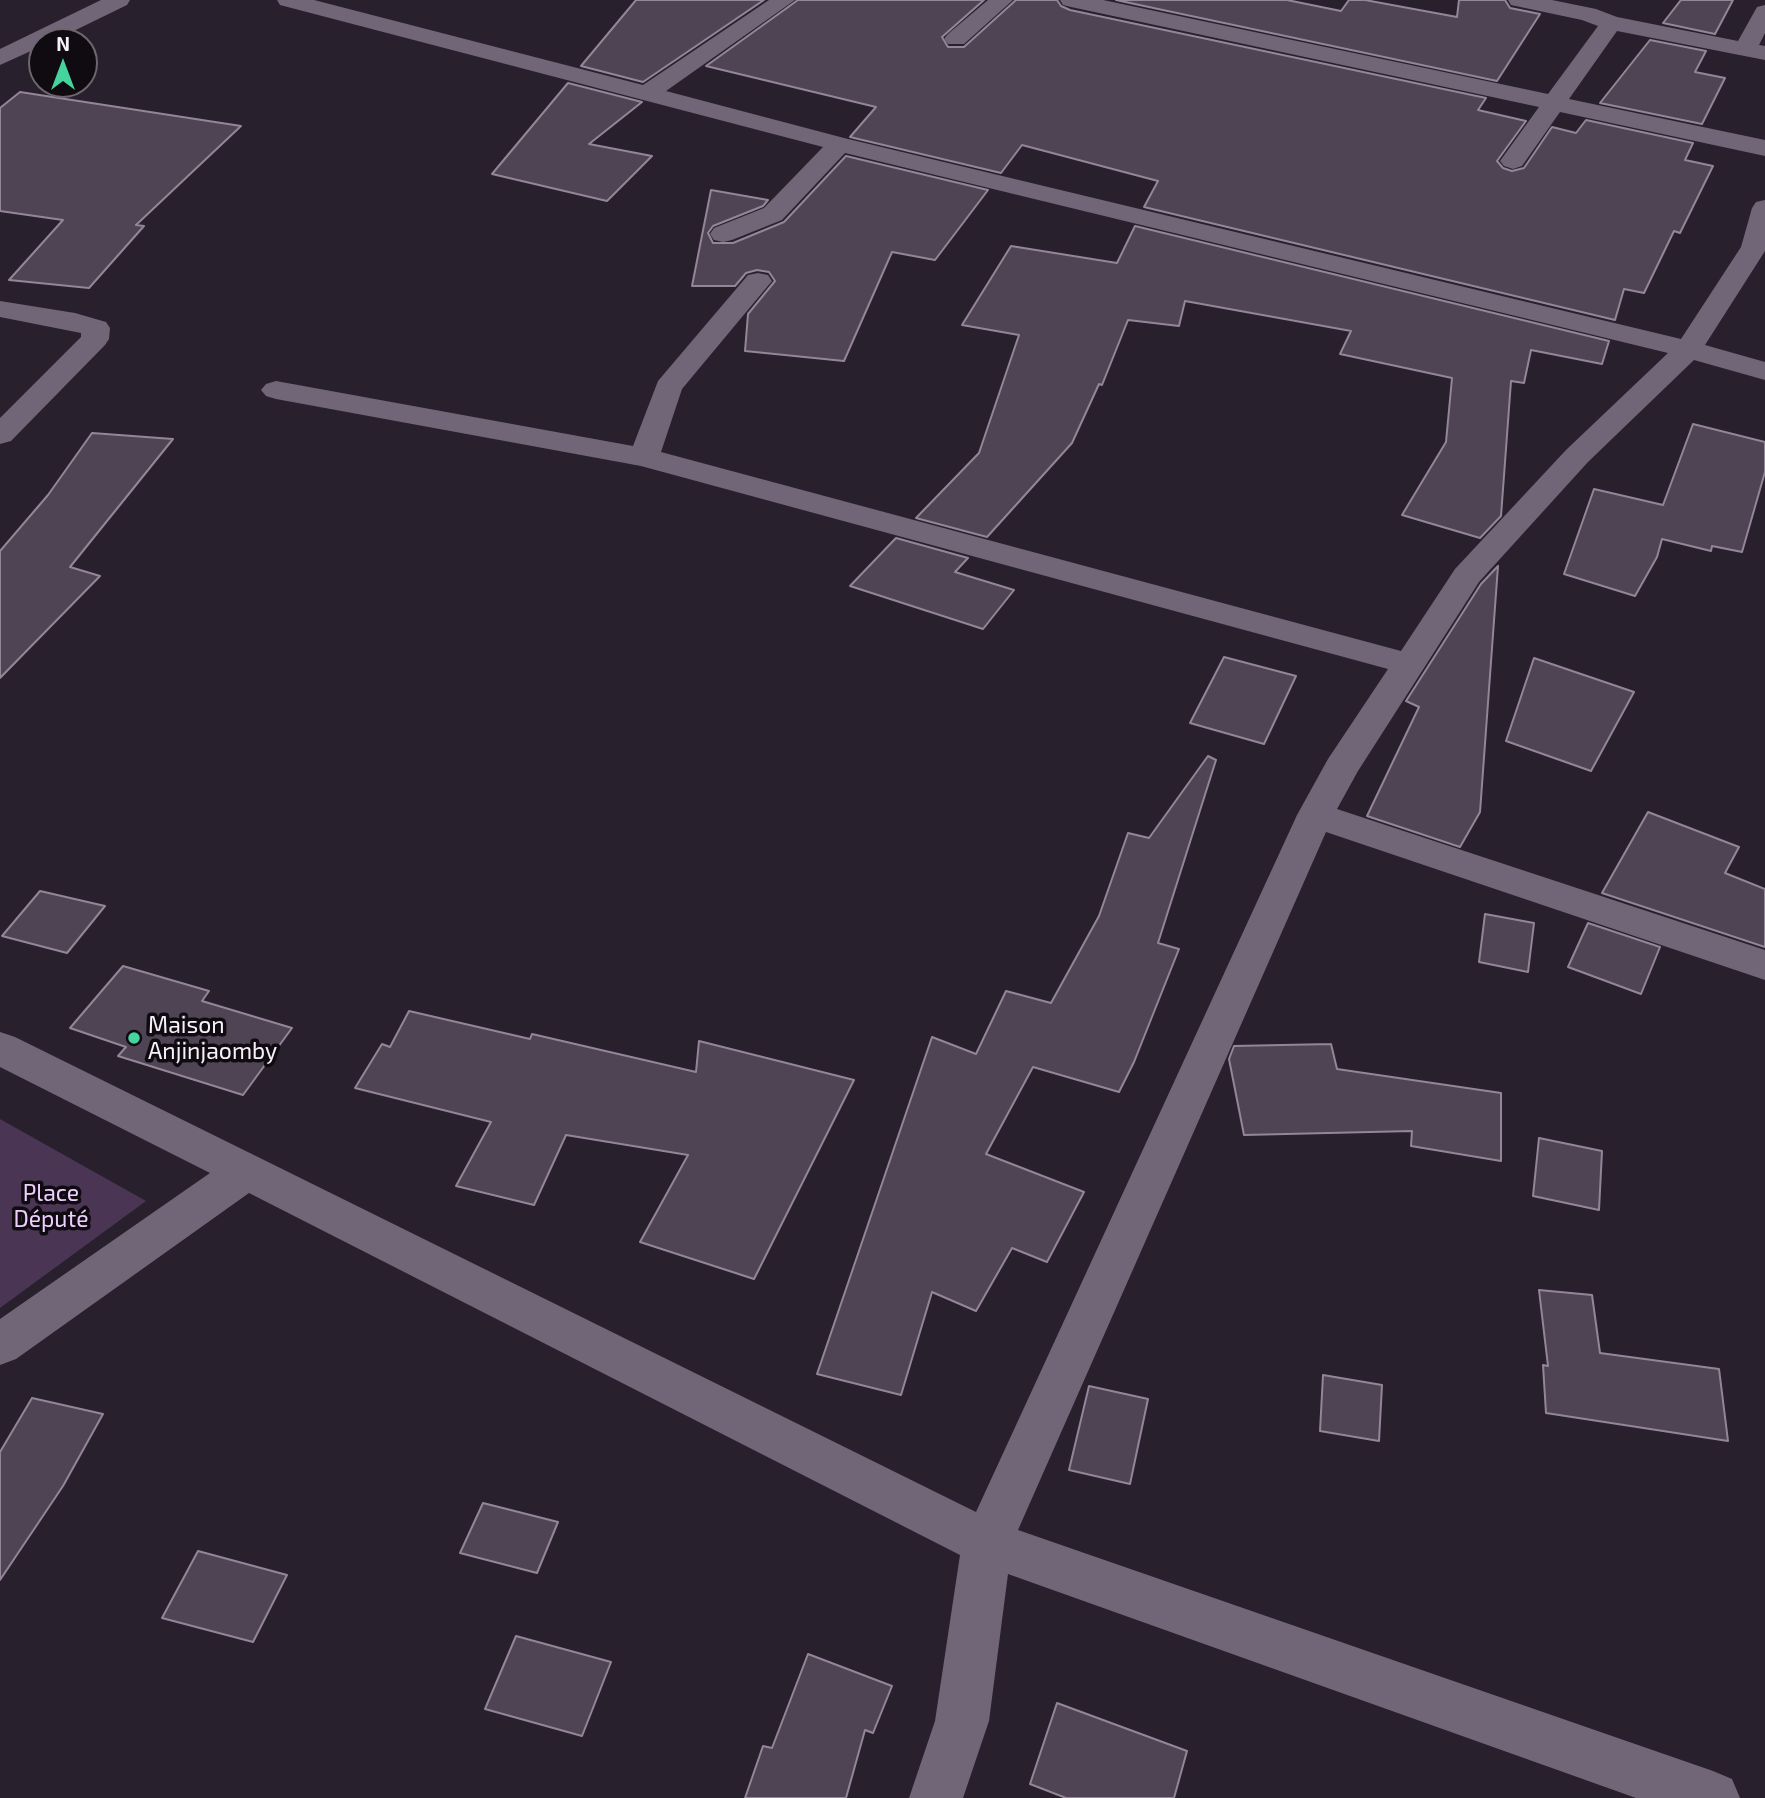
<!DOCTYPE html>
<meta charset="utf-8">
<style>
body{margin:0}
#map{position:relative;width:1765px;height:1798px;overflow:hidden;background:#29202e;font-family:"Exo 2",sans-serif}
canvas{display:block}
.north{position:absolute;left:28px;top:28px;width:70px;height:70px;box-sizing:border-box;background:#0f0b11;border:2px solid #6c676e;border-radius:50%;rotate:0deg;font-size:19px;font-weight:700;line-height:28px;text-align:center;color:#f7f1fa}
.north::after{content:'';display:block;margin:auto;width:24px;height:32px;background:#46d49e;clip-path:polygon(50% 0,100% 100%,50% 72%,0 100%)}
</style>
<div id="map">
<canvas width="1765" height="1798"></canvas>
<div class="north">N</div>
</div>
<script>
const c = document.querySelector('canvas').getContext('2d');
c.lineJoin = 'round';
function fillPath(path, color) { c.fillStyle = color; c.fill(path, 'evenodd'); }
const poly = rows => new Path2D(rows.map(r => 'M' + r).join(''));
function strokePath(path, color, width, dash) { c.strokeStyle = color; c.lineWidth = width; c.lineCap = dash ? 'butt' : 'round'; c.setLineDash(dash || []); c.stroke(path); }
function write(font, color, halo, rows, align = 'center') {
  c.font = font + ' "Exo 2",sans-serif'; c.lineWidth = 7; c.setLineDash([]); c.textBaseline = 'middle'; c.strokeStyle = halo; c.fillStyle = color; for (const [text, x, y, turn = 0] of rows) {
    c.save(); c.translate(x, y); c.rotate((+turn || 0) * Math.PI / 180); c.textAlign = isNaN(turn) ? turn : align; if (halo) c.strokeText(text, 0, 0); c.fillText(text, 0, 0); c.restore();
  }
}
const green = poly([
 [0,1119,146,1201,0,1308]
]);
const building = poly([
 [636,0,764,0,643,82,581,66,636,0],
 [798,0,984,0,942,37,948,47,964,47,1016,0,1057,0,1061,6,1070,10,1486,98,1478,110,1526,121,1497,161,1503,168,1512,171,1524,168,1552,127,1576,133,1586,120,1693,143,1685,160,1713,166,1680,233,1674,231,1644,293,1624,289,1615,320,1144,207,1158,181,1022,145,1001,173,850,137,876,107,706,66,798,0],
 [1116,0,1287,0,1341,11,1349,0,1365,0,1457,17,1459,0,1505,0,1510,8,1540,14,1497,81,1116,0],
 [1681,0,1733,0,1715,34,1663,23,1681,0],
 [1650,40,1706,51,1695,72,1725,78,1702,124,1600,103,1650,40],
 [568,83,642,102,589,144,652,156,607,201,492,174,568,83],
 [20,92,241,126,136,225,144,226,89,288,9,280,63,220,0,211,0,108,20,92],
 [846,156,988,190,935,260,892,252,844,361,745,351,748,314,775,281,769,272,757,270,746,273,735,286,692,286,711,190,768,200,763,206,713,226,708,233,713,243,733,243,784,222,846,156],
 [1135,226,1609,341,1602,364,1531,350,1524,383,1511,381,1501,516,1480,538,1402,515,1446,442,1452,378,1340,354,1351,331,1185,301,1179,326,1128,320,1102,385,1099,384,1072,443,987,537,916,518,979,453,1019,335,962,325,1011,246,1117,263,1135,226],
 [1693,424,1765,442,1765,472,1742,552,1712,546,1711,551,1662,539,1657,557,1635,596,1564,574,1594,489,1663,505,1693,424],
 [92,433,173,439,70,567,100,576,0,678,0,551,48,495,92,433],
 [896,538,968,558,955,572,1014,590,983,629,850,586,896,538],
 [1498,566,1480,812,1460,847,1367,816,1419,707,1406,701,1481,584,1498,566],
 [1224,657,1296,676,1264,744,1190,723,1224,657],
 [1534,658,1634,692,1591,771,1506,741,1534,658],
 [1208,756,1216,760,1158,943,1179,949,1134,1062,1119,1092,1033,1067,986,1154,1084,1192,1047,1262,1012,1248,976,1311,932,1292,901,1395,817,1374,932,1037,976,1054,1006,991,1051,1003,1099,916,1128,833,1149,838,1208,756],
 [1648,812,1739,847,1725,873,1765,889,1765,947,1602,893,1648,812],
 [40,891,105,906,67,953,2,936,40,891],
 [1485,914,1534,923,1528,972,1479,962,1485,914],
 [1588,923,1660,947,1641,994,1568,967,1588,923],
 [123,966,209,991,202,1001,292,1028,243,1095,118,1056,126,1047,70,1028,123,966],
 [409,1011,530,1039,532,1034,696,1072,699,1041,854,1080,754,1279,640,1242,688,1155,566,1135,534,1205,456,1186,491,1122,355,1088,382,1044,390,1047,409,1011],
 [1331,1044,1337,1069,1501,1093,1501,1161,1411,1146,1412,1131,1244,1135,1229,1059,1234,1046,1331,1044],
 [1539,1138,1602,1151,1599,1210,1533,1196,1539,1138],
 [1539,1290,1592,1295,1600,1353,1719,1369,1728,1441,1546,1413,1543,1365,1548,1366,1539,1290],
 [1323,1375,1382,1385,1379,1441,1320,1431,1323,1375],
 [1089,1386,1148,1399,1130,1484,1069,1470,1089,1386],
 [32,1398,103,1414,63,1486,0,1580,0,1452,32,1398],
 [483,1503,558,1522,537,1573,460,1553,483,1503],
 [198,1551,287,1575,253,1642,162,1618,198,1551],
 [516,1636,611,1662,582,1736,485,1709,516,1636],
 [808,1654,892,1686,873,1733,865,1730,846,1798,745,1798,763,1746,772,1748,808,1654],
 [1057,1703,1187,1751,1174,1798,1066,1798,1030,1784,1057,1703]
]);
const minor = poly([
 [101,0,130,0,127,5,51,42,42,42,42,46,0,65,0,49,101,0],
 [277,0,314,0,643,85,769,0,795,0,666,91,844,138,1681,339,1741,247,1752,208,1756,202,1765,200,1765,251,1705,345,1765,362,1765,380,1694,360,1588,462,1479,582,1358,771,1337,809,1765,950,1765,980,1326,832,1018,1530,1713,1771,1732,1779,1740,1798,1636,1798,1008,1574,989,1721,963,1798,909,1798,935,1721,960,1555,249,1193,16,1359,0,1365,0,1319,210,1173,0,1067,0,1032,15,1037,262,1159,976,1512,1297,815,1328,759,1388,669,641,466,276,399,266,396,261,390,266,384,276,381,633,446,658,381,748,275,758,273,768,275,772,281,682,389,661,452,1401,651,1455,569,1566,450,1668,353,845,153,782,220,732,240,723,242,714,240,710,234,714,228,764,208,823,147,280,5,277,0],
 [988,0,1013,0,964,44,948,44,944,39,948,34,988,0],
 [1060,0,1103,0,1548,94,1598,26,1582,20,1511,5,1508,0,1552,0,1596,9,1617,17,1738,41,1757,7,1765,5,1765,33,1759,45,1765,46,1765,60,1617,31,1569,99,1765,140,1765,156,1560,112,1522,166,1513,169,1504,166,1500,161,1539,107,1071,7,1063,5,1060,0],
 [0,301,75,313,106,322,110,328,109,339,105,345,11,441,0,444,0,418,81,337,81,333,0,317,0,301]
]);
const markers = [
 [134,1038,7,"#46d49e"]
];
const poiNames = [
 ["Maison",148,1025],
 ["Anjinjaomby",148,1051]
];
const parkNames = [
 ["Place",51,1193],
 ["Député",51,1219]
];
fillPath(green, '#4a3554');
fillPath(building, '#4e4454');
strokePath(building, '#928698', 2);
fillPath(minor, '#716677');
for (const [x, y, r, color] of markers) { const dot = new Path2D(); dot.arc(x, y, r, 0, 2 * Math.PI); c.fillStyle = color; c.fill(dot); strokePath(dot, '#0f0b11', 2.5); }
write('23px', '#f7f1fa', '#0f0b11', poiNames, 'left');
write('23px', '#edcffd', '#0f0b11', parkNames);
</script>
